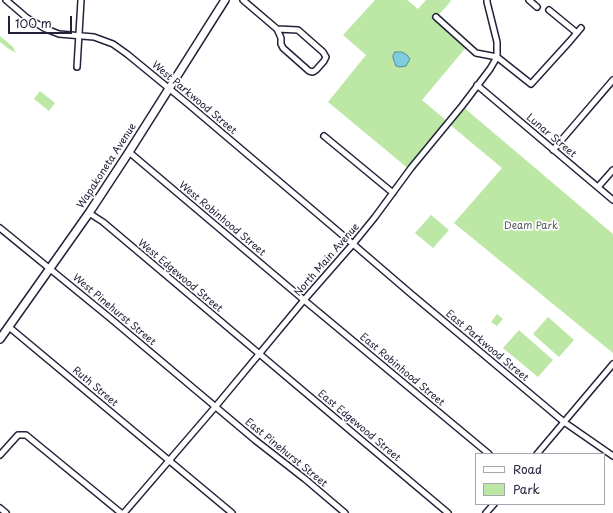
<!DOCTYPE html>
<style>
body{margin:0}
#map{position:relative;width:613px;height:513px;overflow:hidden;background:#fff;font-family:"Playpen Sans",sans-serif}
canvas{display:block}
.legend{position:absolute;left:475px;top:453px;width:130px;height:52px;box-sizing:border-box;background:#fff;border:1px solid #a7a7b1;margin:0;padding:5px 7px;list-style:none;font-size:12px;color:#22223b}
.legend li{display:flex;align-items:center;gap:8px;height:20px}
.legend b{width:20px;border:1px solid #a7a7b1}
.scale{position:absolute;left:8px;top:16px;width:64px;height:18px;box-sizing:border-box;border:2px solid #22223b;border-top:0;padding-left:5px;font-size:12px;line-height:14px;white-space:nowrap;color:#22223b;-webkit-text-stroke:3px #fff;paint-order:stroke}
</style>
<div id="map">
<canvas width="613" height="513"></canvas>
<ul class="legend">
<li><b style="height:5px;background:#fff"></b>Road</li>
<li><b style="height:11px;background:#bce7a4"></b>Park</li>
</ul>
<div class="scale">100 m</div>
</div>
<script>
const c = document.querySelector('canvas').getContext('2d');
c.lineJoin = 'round';
function fillPath(path, color) { c.fillStyle = color; c.fill(path, 'evenodd'); }
const poly = rows => new Path2D(rows.map(r => 'M' + r).join(''));
function strokePath(path, color, width, dash) { c.strokeStyle = color; c.lineWidth = width; c.lineCap = dash ? 'butt' : 'round'; c.setLineDash(dash || []); c.stroke(path); }
function write(font, color, halo, rows, align = 'center') {
  c.font = font + ' "Playpen Sans",sans-serif'; c.lineWidth = 3.5; c.setLineDash([]); c.textBaseline = 'middle'; c.strokeStyle = halo; c.fillStyle = color; for (const [text, x, y, turn = 0] of rows) {
    c.save(); c.translate(x, y); c.rotate((+turn || 0) * Math.PI / 180); c.textAlign = isNaN(turn) ? turn : align; if (halo) c.strokeText(text, 0, 0); c.fillText(text, 0, 0); c.restore();
  }
}
const green = poly([
 [375,0,407,0,418,9,426,0,450,0,451,1,436,18,468,45,422,100,448,122,462,106,613,234,613,353,454,223,502,168,448,123,410,170,328,102,366,55,343,35],
 [0,36,13,47,16,53,9,49,0,42],
 [40,91,55,103,49,111,34,99],
 [431,215,449,230,433,248,415,233],
 [497,314,503,319,497,326,491,322],
 [548,317,574,340,559,357,533,334],
 [519,330,553,360,538,377,503,348]
]);
const water = poly([
 [395,52,402,52,407,55,410,59,406,66,400,67,396,66,393,58,393,55,395,52]
]);
const minor = poly([
 [6,0,27,18,46,29,59,34,94,37,113,44,127,54,188,104,353,244,410,293,539,401,564,422,613,456],
 [243,0,277,29,281,38,281,44,283,48,309,71,313,72,316,70,324,61,326,57,323,52,298,30,277,29],
 [529,0,537,7],
 [549,10,577,33],
 [436,17,476,53,497,57,531,84,570,41,581,28],
 [77,67,81,0],
 [477,85,613,200],
 [324,136,393,193],
 [553,150,613,80],
 [129,152,304,300,489,454],
 [598,187,613,170],
 [89,213,103,222,448,513],
 [0,228,110,318,255,440,305,479,345,513],
 [9,327,232,513],
 [537,454,613,364],
 [0,455,18,435,26,435,121,513],
 [0,508,6,513],
 [124,513,216,406,304,300,353,244,375,217,411,168,462,106,490,69,497,57,497,42,487,2,487,0],
 [486,513,494,504]
]);
const major = poly([
 [0,339,89,213,129,152,225,0]
]);
const streetNames = [
 ["West Parkwood Street",194,98,40],
 ["Lunar Street",551,136,40],
 ["Wapakoneta Avenue",107,166,-57],
 ["West Robinhood Street",222,219,40],
 ["North Main Avenue",327,260,-49],
 ["West Edgewood Street",180,276,40],
 ["West Pinehurst Street",114,310,40],
 ["East Parkwood Street",487,346,40],
 ["East Robinhood Street",402,370,40],
 ["Ruth Street",95,387,40],
 ["East Edgewood Street",359,426,40],
 ["East Pinehurst Street",286,453,39]
];
const parkNames = [
 ["Deam Park",531,226]
];
fillPath(green, '#bce7a4');
fillPath(water, '#7fccde');
strokePath(water, '#5a889d', 1);
strokePath(minor, '#22223b', 8);
strokePath(major, '#22223b', 10);
strokePath(minor, '#fff', 5);
strokePath(major, '#fff', 7);
write('10px', '#22223b', '#fff', streetNames);
write('10px', '#505d5a', '#fff', parkNames);
</script>
